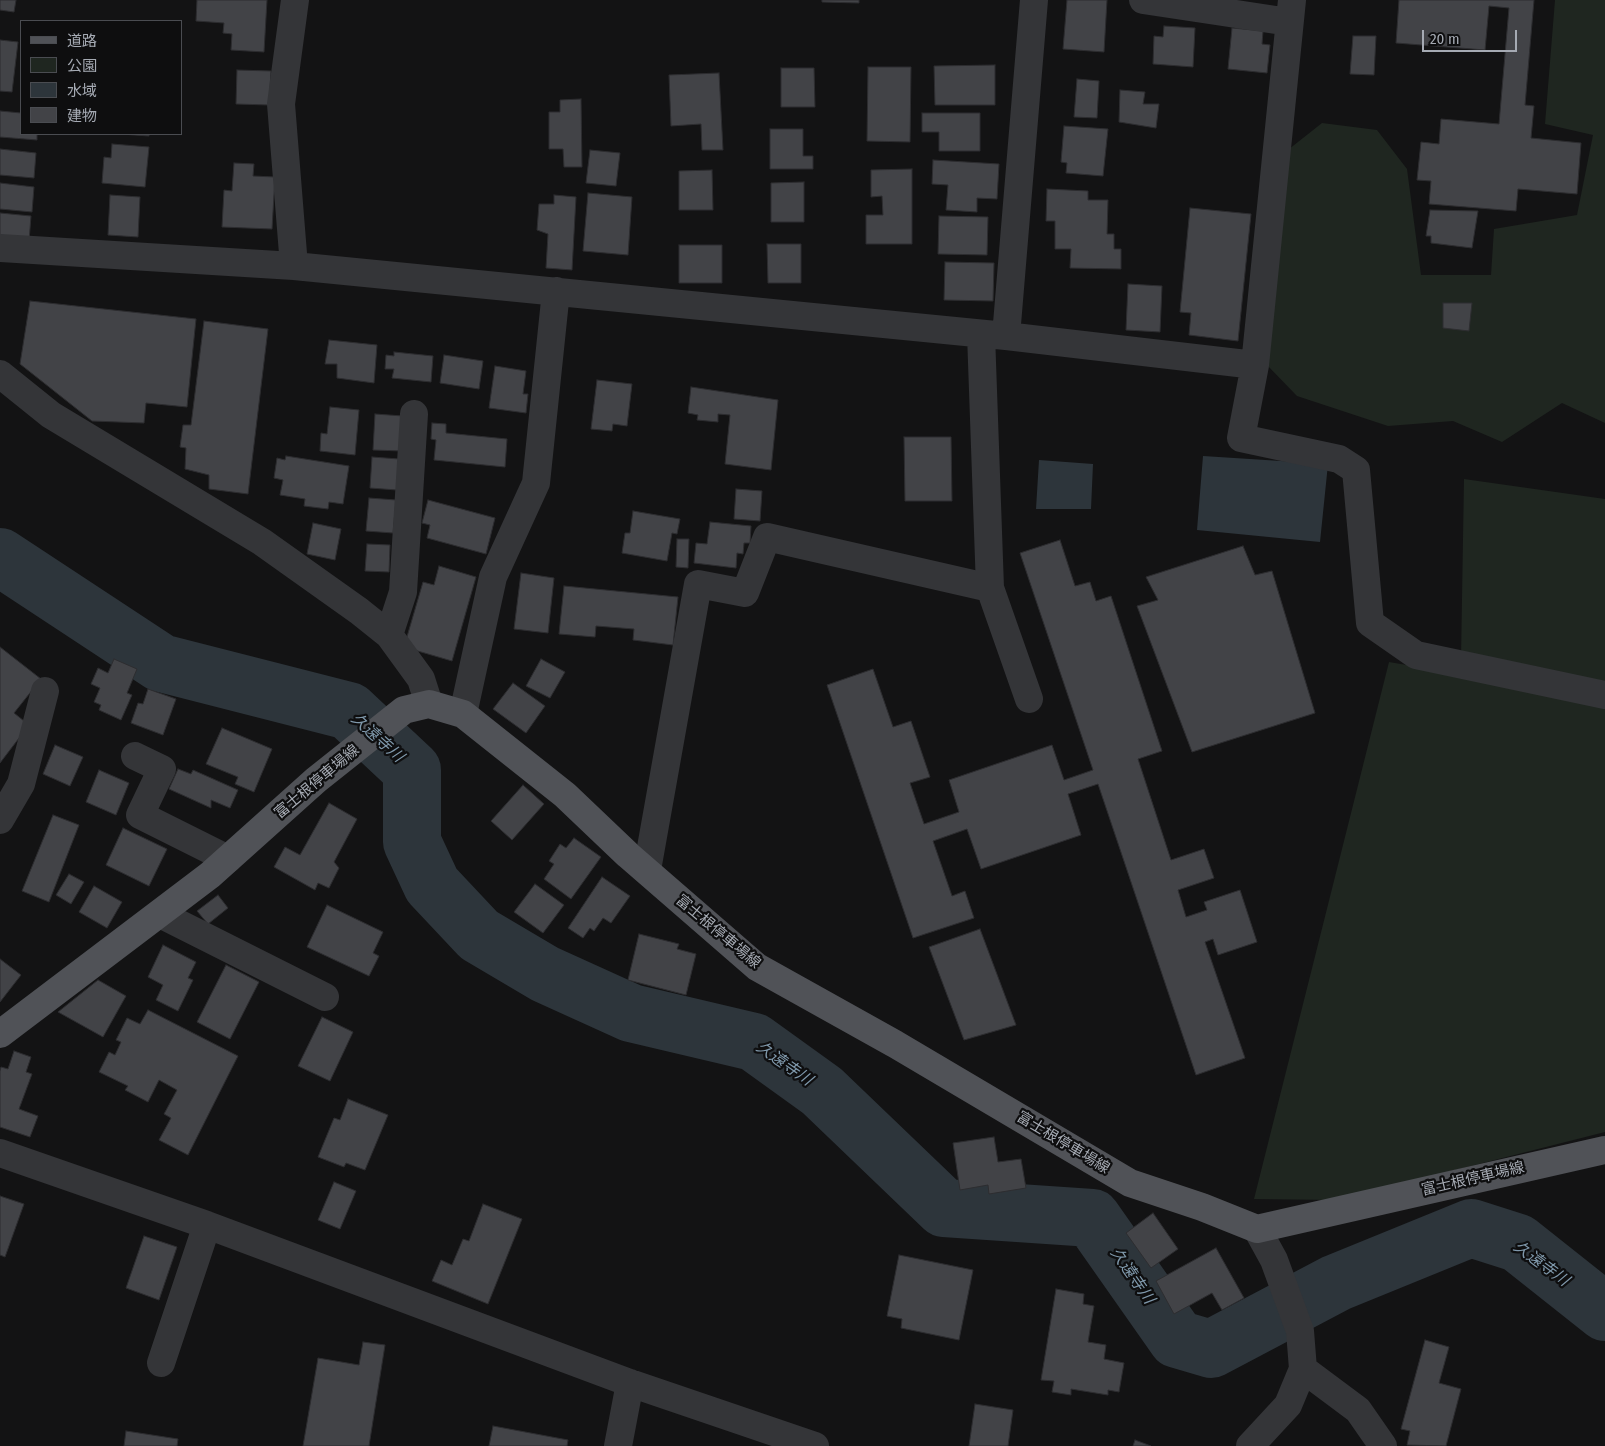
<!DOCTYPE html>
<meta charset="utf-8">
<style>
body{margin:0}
#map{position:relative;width:1605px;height:1446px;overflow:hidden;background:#131314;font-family:"Fira Sans Condensed","Noto Sans JP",sans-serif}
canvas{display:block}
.legend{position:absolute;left:20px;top:20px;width:162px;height:115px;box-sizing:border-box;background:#0e0e0f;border:1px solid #4a4c51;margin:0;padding:6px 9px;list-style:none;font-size:15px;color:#a5aab3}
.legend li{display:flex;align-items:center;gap:10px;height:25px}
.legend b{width:25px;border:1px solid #4a4c51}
.scale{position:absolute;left:1422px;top:30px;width:95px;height:22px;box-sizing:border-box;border:2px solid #a5aab3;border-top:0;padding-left:6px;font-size:15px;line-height:18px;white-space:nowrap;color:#a5aab3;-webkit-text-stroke:4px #0e0e0f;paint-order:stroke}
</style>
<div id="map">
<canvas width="1605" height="1446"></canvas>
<ul class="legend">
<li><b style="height:6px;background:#505257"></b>道路</li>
<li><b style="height:14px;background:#1f2620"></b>公園</li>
<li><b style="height:14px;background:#2d353b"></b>水域</li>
<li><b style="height:14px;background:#424347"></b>建物</li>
</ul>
<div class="scale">20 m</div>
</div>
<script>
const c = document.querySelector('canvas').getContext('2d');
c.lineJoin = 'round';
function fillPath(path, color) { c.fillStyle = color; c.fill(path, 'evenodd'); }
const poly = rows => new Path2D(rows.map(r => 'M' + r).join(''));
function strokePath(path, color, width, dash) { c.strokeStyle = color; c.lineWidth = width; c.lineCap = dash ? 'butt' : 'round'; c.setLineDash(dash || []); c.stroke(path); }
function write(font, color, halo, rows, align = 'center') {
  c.font = font + ' "Fira Sans Condensed","Noto Sans JP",sans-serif'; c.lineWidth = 4.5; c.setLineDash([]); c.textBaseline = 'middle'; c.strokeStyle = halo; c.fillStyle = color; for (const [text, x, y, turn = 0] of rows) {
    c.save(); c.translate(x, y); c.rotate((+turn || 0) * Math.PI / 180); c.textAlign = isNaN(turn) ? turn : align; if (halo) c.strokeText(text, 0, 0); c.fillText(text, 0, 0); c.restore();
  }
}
const green = poly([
 [1555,0,1605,0,1605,423,1562,403,1502,442,1453,421,1388,426,1297,396,1266,364,1279,157,1322,123,1377,130,1407,169,1421,275,1491,275,1494,229,1577,215,1593,135,1545,124],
 [1464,479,1605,499,1605,684,1461,658],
 [1389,662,1605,699,1605,1132,1337,1200,1254,1199]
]);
const water = poly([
 [1203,456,1328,464,1320,542,1197,530],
 [1039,460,1093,464,1091,509,1036,509]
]);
const river = poly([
 [0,557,161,663,349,711,412,770,412,842,432,885,479,935,545,974,631,1013,754,1042,822,1091,944,1208,1092,1218,1177,1339,1211,1349,1336,1283,1471,1228,1518,1243,1605,1312]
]);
const building = poly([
 [0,0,16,0,14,12,0,10,0,0],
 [197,0,267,0,264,52,231,50,232,34,223,33,224,23,196,21,197,0],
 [822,0,859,0,859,3,822,2,822,0],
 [1067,0,1107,0,1104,52,1063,49,1067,0],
 [1399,0,1534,0,1525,105,1534,106,1531,138,1581,143,1577,194,1518,189,1516,211,1429,204,1431,181,1417,180,1421,142,1439,144,1441,119,1499,124,1509,8,1489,6,1485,50,1396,43,1399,0],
 [1164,26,1195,28,1193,67,1153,64,1154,36,1163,37,1164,26],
 [1232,28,1263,31,1262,44,1270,45,1267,73,1228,69,1232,28],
 [1353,36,1376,36,1374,75,1350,74,1353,36],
 [0,40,18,42,12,92,0,91,0,40],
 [995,65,995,105,935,105,934,66,995,65],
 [868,67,911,67,910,142,867,141,868,67],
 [781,68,814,68,815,107,781,107,781,68],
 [237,70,271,71,269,105,236,104,237,70],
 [719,73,723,150,702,150,701,124,671,126,669,75,719,73],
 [1077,79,1099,81,1097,118,1074,117,1077,79],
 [1120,90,1145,92,1143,104,1159,104,1156,128,1119,122,1120,90],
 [581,99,582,167,564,167,563,149,549,149,549,112,560,112,560,100,581,99],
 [0,111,21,113,21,134,37,134,37,140,0,137,0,111],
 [922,113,980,113,980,151,939,151,939,132,922,132,922,113],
 [1064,126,1108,129,1103,176,1066,173,1067,163,1061,162,1064,126],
 [770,129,803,129,803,156,813,156,813,169,770,169,770,129],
 [121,134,149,134,149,136,121,134],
 [112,144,149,147,145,187,102,183,104,157,111,158,112,144],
 [0,149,36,153,34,178,0,175,0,149],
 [590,150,620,153,616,186,586,183,590,150],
 [933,160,999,164,997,199,977,198,977,212,946,210,948,185,932,184,933,160],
 [234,163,254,164,253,176,275,177,272,229,222,227,224,190,232,191,234,163],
 [912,169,912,244,866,244,866,215,883,215,882,196,871,197,871,170,912,169],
 [712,170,713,210,679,210,679,171,712,170],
 [804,182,804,222,771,222,771,183,804,182],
 [0,183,34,187,32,212,0,209,0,183],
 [1047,189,1088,191,1088,200,1108,200,1107,234,1114,234,1114,249,1121,249,1121,269,1070,268,1071,249,1055,249,1055,221,1046,221,1047,189],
 [588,193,632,197,628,255,583,251,588,193],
 [110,195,140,197,138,237,108,235,110,195],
 [554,195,576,197,572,270,546,268,548,234,537,230,539,204,554,204,554,195],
 [1190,208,1251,214,1238,341,1189,335,1191,313,1180,312,1190,208],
 [1430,210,1478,211,1472,248,1431,243,1431,236,1426,236,1430,210],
 [0,213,31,216,29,241,0,238,0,213],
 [939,216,988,217,987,255,938,254,939,216],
 [767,244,801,244,801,283,768,283,767,244],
 [679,245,722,245,722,283,679,283,679,245],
 [945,262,994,263,993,301,944,300,945,262],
 [1128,284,1162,286,1160,332,1126,330,1128,284],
 [30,301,196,319,187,407,146,403,144,423,92,421,20,364,30,301],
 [1443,303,1472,303,1469,331,1443,328,1443,303],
 [204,321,268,329,248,494,209,489,209,475,185,469,186,448,180,447,183,425,191,425,204,321],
 [329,340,377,345,374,383,337,378,337,364,325,364,329,340],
 [394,352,433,356,431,382,392,378,394,369,385,369,386,355,394,356,394,352],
 [444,355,483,361,479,389,440,383,444,355],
 [495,366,526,371,523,394,528,394,526,413,489,408,495,366],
 [597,380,632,384,627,426,613,424,612,431,591,429,597,380],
 [691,387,778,400,771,470,725,464,730,415,718,414,718,422,697,420,698,415,688,413,691,387],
 [330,407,359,410,355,455,320,451,321,433,327,434,330,407],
 [375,414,403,416,402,451,373,450,375,414],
 [432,423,446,424,446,433,507,439,505,467,434,460,436,440,431,439,432,423],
 [904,437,951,437,952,501,905,501,904,437],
 [286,456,349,466,343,504,329,502,328,509,304,506,305,499,280,495,283,480,274,478,277,458,285,460,286,456],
 [372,457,399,459,397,490,370,488,372,457],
 [736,489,762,491,760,521,734,519,736,489],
 [369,498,396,500,393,533,366,531,369,498],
 [428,500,495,518,486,554,427,538,430,525,422,523,428,500],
 [633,511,680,519,677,534,672,533,667,561,622,553,625,533,630,533,633,511],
 [710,522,751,526,750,543,744,543,743,554,737,553,736,568,694,563,696,543,707,544,710,522],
 [313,523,341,529,335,560,307,554,313,523],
 [677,539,689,539,688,568,676,567,677,539],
 [1060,540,1075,586,1090,582,1096,601,1111,596,1162,751,1138,759,1171,860,1204,849,1214,878,1178,890,1186,917,1207,910,1204,902,1240,890,1257,942,1218,955,1213,939,1205,942,1245,1058,1196,1075,1098,784,1068,794,1081,835,981,869,967,829,933,841,952,896,965,891,974,918,913,938,827,685,873,669,893,727,911,721,930,777,910,783,924,824,959,812,949,780,1052,745,1064,780,1093,770,1020,553,1060,540],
 [367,544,390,545,389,572,365,571,367,544],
 [1243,546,1255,575,1272,571,1315,713,1192,752,1137,606,1158,600,1146,577,1243,546],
 [439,566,476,577,452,661,404,647,423,582,434,585,439,566],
 [521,573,554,578,548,633,514,629,521,573],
 [564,586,678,597,673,645,633,640,634,629,596,626,595,637,559,634,564,586],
 [0,647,41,679,14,713,29,725,0,763,0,647],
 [114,659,137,669,127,693,132,695,121,720,99,710,101,705,94,702,100,688,91,684,98,668,108,673,114,659],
 [541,659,565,672,550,698,526,686,541,659],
 [513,683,545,706,526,733,493,709,513,683],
 [148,689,176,699,163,735,131,723,138,703,143,704,148,689],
 [222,728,272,749,254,792,235,784,238,777,206,764,222,728],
 [55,745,83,757,70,786,43,774,55,745],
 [178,769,191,774,193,770,238,790,230,808,211,800,211,808,169,789,178,769],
 [99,770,129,783,116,815,86,802,99,770],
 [523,785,544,804,512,840,491,821,523,785],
 [329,803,357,819,334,862,339,868,329,888,318,883,315,890,274,867,285,847,300,855,329,803],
 [53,815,79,825,49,902,22,891,53,815],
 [123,828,167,849,149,886,106,865,123,828],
 [574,838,601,857,571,899,544,879,554,864,549,861,560,844,566,848,574,838],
 [69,874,84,882,71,904,56,895,69,874],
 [602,877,630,896,611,923,603,918,594,931,590,928,583,938,568,928,602,877],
 [535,884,564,905,543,933,514,912,535,884],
 [94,886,122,902,107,928,79,912,94,886],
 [218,895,228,908,208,924,197,911,218,895],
 [327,905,383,932,373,953,379,956,369,976,307,947,327,905],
 [980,929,1016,1025,964,1040,929,947,980,929],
 [639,934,679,944,677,949,696,954,686,995,628,980,639,934],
 [163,945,196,962,188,978,193,980,178,1011,156,1000,163,985,148,977,163,945],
 [0,959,21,975,0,1002,0,959],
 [226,965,259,982,230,1039,197,1022,226,965],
 [98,980,126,996,103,1037,58,1012,98,980],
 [148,1010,238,1056,188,1155,159,1140,171,1118,164,1114,177,1090,159,1080,148,1102,125,1090,128,1086,99,1072,109,1052,115,1055,121,1042,116,1040,127,1018,140,1024,148,1010],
 [322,1017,353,1032,330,1081,298,1066,322,1017],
 [14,1051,31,1057,26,1072,32,1074,19,1109,38,1116,30,1137,0,1127,0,1071,1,1067,8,1069,14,1051],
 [348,1099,388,1115,365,1170,346,1163,344,1167,318,1157,334,1118,340,1120,348,1099],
 [994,1137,998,1162,1021,1159,1026,1188,989,1194,988,1185,960,1190,953,1143,994,1137],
 [334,1182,356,1191,340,1229,318,1220,334,1182],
 [0,1196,24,1204,5,1257,0,1255,0,1196],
 [483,1204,522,1219,488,1304,432,1281,441,1260,452,1265,463,1239,469,1241,483,1204],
 [1153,1213,1178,1249,1151,1268,1126,1233,1153,1213],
 [144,1236,177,1247,159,1300,126,1288,144,1236],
 [1216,1248,1244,1298,1222,1310,1212,1293,1174,1314,1156,1281,1216,1248],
 [899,1255,973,1270,959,1340,901,1328,902,1319,887,1316,899,1255],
 [1056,1289,1084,1294,1083,1304,1094,1306,1088,1342,1106,1345,1104,1359,1124,1363,1119,1392,1108,1390,1108,1395,1071,1389,1071,1395,1052,1392,1054,1381,1041,1380,1056,1289],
 [1425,1340,1449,1347,1439,1383,1461,1389,1446,1446,1407,1445,1410,1431,1401,1429,1425,1340],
 [363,1342,385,1345,369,1446,303,1446,318,1358,359,1365,363,1342],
 [975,1404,1013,1410,1008,1446,969,1446,975,1404],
 [493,1426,568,1440,567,1446,489,1446,493,1426],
 [126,1431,178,1439,177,1446,124,1446,126,1431],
 [1135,1440,1151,1446,1133,1446,1135,1440]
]);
const minor = poly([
 [1143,0,1289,22],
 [1292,0,1255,365,1241,438,1339,459,1356,470,1370,623,1416,655,1605,695],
 [0,248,294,266,1006,336,1255,365],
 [294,266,281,104,295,0],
 [981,334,990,588,1029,699],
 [1006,336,1034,0],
 [0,374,51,415,262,542,359,611,389,635,421,679,429,704],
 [389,635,403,592,414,414],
 [463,714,493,577,536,483,556,291],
 [135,756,162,769,140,815,228,859],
 [0,820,21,784,45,691],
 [647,870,698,584,745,593,767,537,990,588],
 [160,914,325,997],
 [0,1153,207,1225,630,1383,815,1446],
 [161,1363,207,1225],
 [1303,1369,1358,1410,1383,1446],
 [618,1446,630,1383],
 [1250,1446,1288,1405,1303,1369,1300,1331,1274,1260,1257,1229]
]);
const major = poly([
 [0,1034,210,875,316,780,404,710,429,704,463,714,565,795,628,855,757,967,895,1044,1130,1183,1202,1207,1257,1229,1605,1150]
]);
const streetNames = [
 ["富士根停車場線",317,782,-40],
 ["富士根停車場線",718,932,40],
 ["富士根停車場線",1063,1143,31],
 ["富士根停車場線",1473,1179,-13]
];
const waterNames = [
 ["久遠寺川",377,738,42],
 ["久遠寺川",784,1064,35],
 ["久遠寺川",1541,1264,36],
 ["久遠寺川",1132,1276,55]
];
fillPath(green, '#1f2620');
fillPath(water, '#2d353b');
strokePath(river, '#2d353b', 58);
fillPath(building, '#424347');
strokePath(building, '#2d2d30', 1);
strokePath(minor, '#343538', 28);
strokePath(major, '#505257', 28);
write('15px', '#a5aab3', '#0e0e0f', streetNames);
write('italic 16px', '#7f98ab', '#0e0e0f', waterNames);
</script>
